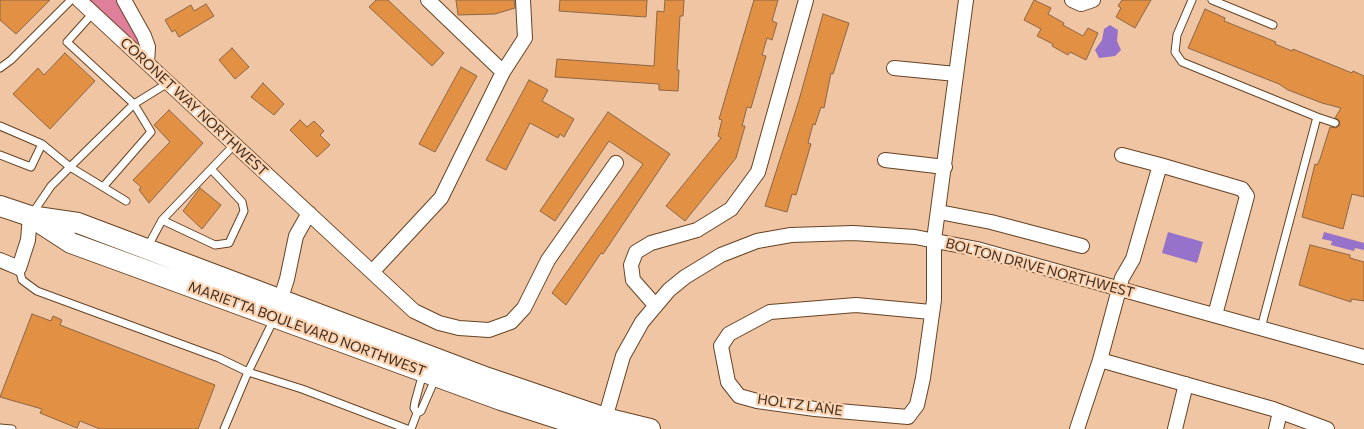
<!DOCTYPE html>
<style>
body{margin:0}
canvas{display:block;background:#efc5a3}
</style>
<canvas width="1364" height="429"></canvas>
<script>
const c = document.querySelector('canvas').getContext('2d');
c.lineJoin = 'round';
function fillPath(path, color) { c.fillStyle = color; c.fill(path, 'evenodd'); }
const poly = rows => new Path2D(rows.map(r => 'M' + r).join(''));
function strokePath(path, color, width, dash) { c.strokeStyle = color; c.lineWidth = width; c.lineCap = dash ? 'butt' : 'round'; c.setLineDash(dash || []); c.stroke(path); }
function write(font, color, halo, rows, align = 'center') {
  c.font = font + ' Commissioner,sans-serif'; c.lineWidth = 4.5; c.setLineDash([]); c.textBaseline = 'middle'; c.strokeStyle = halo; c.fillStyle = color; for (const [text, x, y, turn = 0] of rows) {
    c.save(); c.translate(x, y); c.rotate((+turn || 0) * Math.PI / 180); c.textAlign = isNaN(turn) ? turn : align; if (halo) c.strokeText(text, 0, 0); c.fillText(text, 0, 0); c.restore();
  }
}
const green = poly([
 [88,0,119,0,148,54]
]);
const water = poly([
 [1110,25,1118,30,1117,41,1121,50,1115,56,1099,58,1095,50,1102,40,1104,29],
 [1168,232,1203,242,1197,263,1162,253],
 [1324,232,1364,243,1364,250,1355,248,1354,251,1331,245,1332,241,1322,239]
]);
const building = poly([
 [0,0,50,0,16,34,0,20,0,0],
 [376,0,388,0,444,53,432,66,369,7,376,0],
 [456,0,514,0,515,8,495,14,458,15,456,0],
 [560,0,647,0,646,17,559,11,560,0],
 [665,0,684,0,683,16,680,16,677,70,679,70,678,91,659,90,659,84,555,77,557,59,654,66,657,11,664,12,665,0],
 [754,0,778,0,772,21,777,23,772,40,767,38,762,55,766,56,751,108,747,107,742,126,745,126,736,158,685,221,666,206,721,138,718,136,722,120,719,119,754,0],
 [1034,0,1051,8,1048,14,1064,23,1063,25,1083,36,1088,28,1098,33,1086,60,1070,52,1068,55,1052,46,1053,44,1037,36,1041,29,1024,20,1034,0],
 [1122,0,1151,0,1135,28,1116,17,1121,8,1118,6,1122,0],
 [206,4,214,16,179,37,175,30,172,32,165,20,191,5,194,11,206,4],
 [1205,9,1225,18,1224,21,1276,42,1275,44,1292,51,1293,49,1352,73,1353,71,1364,76,1364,197,1352,194,1343,229,1302,217,1315,164,1317,165,1320,159,1330,127,1336,128,1340,125,1339,120,1335,118,1341,108,1322,103,1288,90,1279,84,1188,48,1205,9],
 [823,14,849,23,833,74,831,73,824,108,821,107,815,125,813,124,808,143,811,144,796,195,792,194,787,212,765,206,799,100,823,14],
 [232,48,249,67,235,79,219,60,232,48],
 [65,53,95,81,50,129,13,94,38,68,44,75,65,53],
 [461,67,477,76,435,152,419,144,461,67],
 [529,80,548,90,542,101,574,119,564,137,560,134,558,138,530,123,506,170,486,160,529,80],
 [263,83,284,104,274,115,251,97,263,83],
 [169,110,203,143,149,203,139,190,141,187,133,180,170,142,154,125,169,110],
 [608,112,670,154,603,254,601,253,566,305,552,293,643,164,609,141,555,221,540,211,608,112],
 [300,120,307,127,314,121,324,131,320,135,330,145,317,157,290,130,300,120],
 [200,188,221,205,202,229,183,211,200,188],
 [1310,245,1350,255,1350,258,1364,262,1364,301,1351,299,1351,302,1299,285,1310,245],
 [32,314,51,321,53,316,62,320,60,325,215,385,198,429,100,429,80,421,77,428,40,413,42,409,0,397,32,314]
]);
const lane = poly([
 [1192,0,1177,35,1175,52,1182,62,1317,117,1261,328],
 [1212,0,1273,25],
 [93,13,67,42,134,104,70,167,103,187,151,132,134,104,168,83],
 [0,68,11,60,71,0],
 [1317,117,1335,123],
 [0,126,42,144,70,167,51,186,32,214],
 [0,155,31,167,42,144],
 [103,187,126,201],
 [162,220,215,245,229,243,244,211,242,202,211,169],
 [147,248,162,220,235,144],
 [19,268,22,280,37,291,219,358,248,372,274,319],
 [417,413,414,408,415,402,423,373],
 [0,428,12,429],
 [224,429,248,372,302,389,407,429],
 [411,429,417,413,421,411,435,379]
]);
const street = poly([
 [79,0,414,311,439,323,459,328,489,330,511,322,524,308,548,260,616,163],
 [124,0,144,36,148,47,147,63],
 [428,0,503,72],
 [1072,0,1081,4,1093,0],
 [894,68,956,74],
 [1122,155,1160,165],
 [885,160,945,167],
 [939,212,991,222,1082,246],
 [0,260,19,268,28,240,30,216],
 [373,271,441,198,503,72,525,38,523,0],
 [655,305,633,280,631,265,636,252,651,243,697,230,731,209,758,172,806,0],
 [278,307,287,279,296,236,309,213],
 [931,312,856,305,770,312,729,334,721,346,728,382,739,396,757,401,815,409,908,417,917,405,923,378,934,300,934,240,966,0],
 [1100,360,1273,409,1327,429],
 [602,429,623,356,642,322,669,290,685,277,721,255,757,241,791,235,853,233,915,237,977,249,1364,357],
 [1077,429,1100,360,1122,278,1133,259,1160,165,1242,189,1247,196,1215,315],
 [1175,429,1186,384],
 [1276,429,1280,412]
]);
const secondary = poly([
 [0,206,30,216,78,223,488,378,605,418,650,429],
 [34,219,71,243,501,400,591,429]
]);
const streetNames = [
 ["CORONET WAY NORTHWEST",194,107,43],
 ["BOLTON DRIVE NORTHWEST",1040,268,15],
 ["MARIETTA BOULEVARD NORTHWEST",307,329,20],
 ["HOLTZ LANE",800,405,8]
];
fillPath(green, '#e07f9c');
fillPath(water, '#9672cb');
fillPath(building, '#e29144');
strokePath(building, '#8c6646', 1);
strokePath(lane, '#664324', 9);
strokePath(street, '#664324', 16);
strokePath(secondary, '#664324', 22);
strokePath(lane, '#fff', 7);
strokePath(street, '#fff', 14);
strokePath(secondary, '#fff', 20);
write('14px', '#3f2f21', '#fdd2b0', streetNames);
</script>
